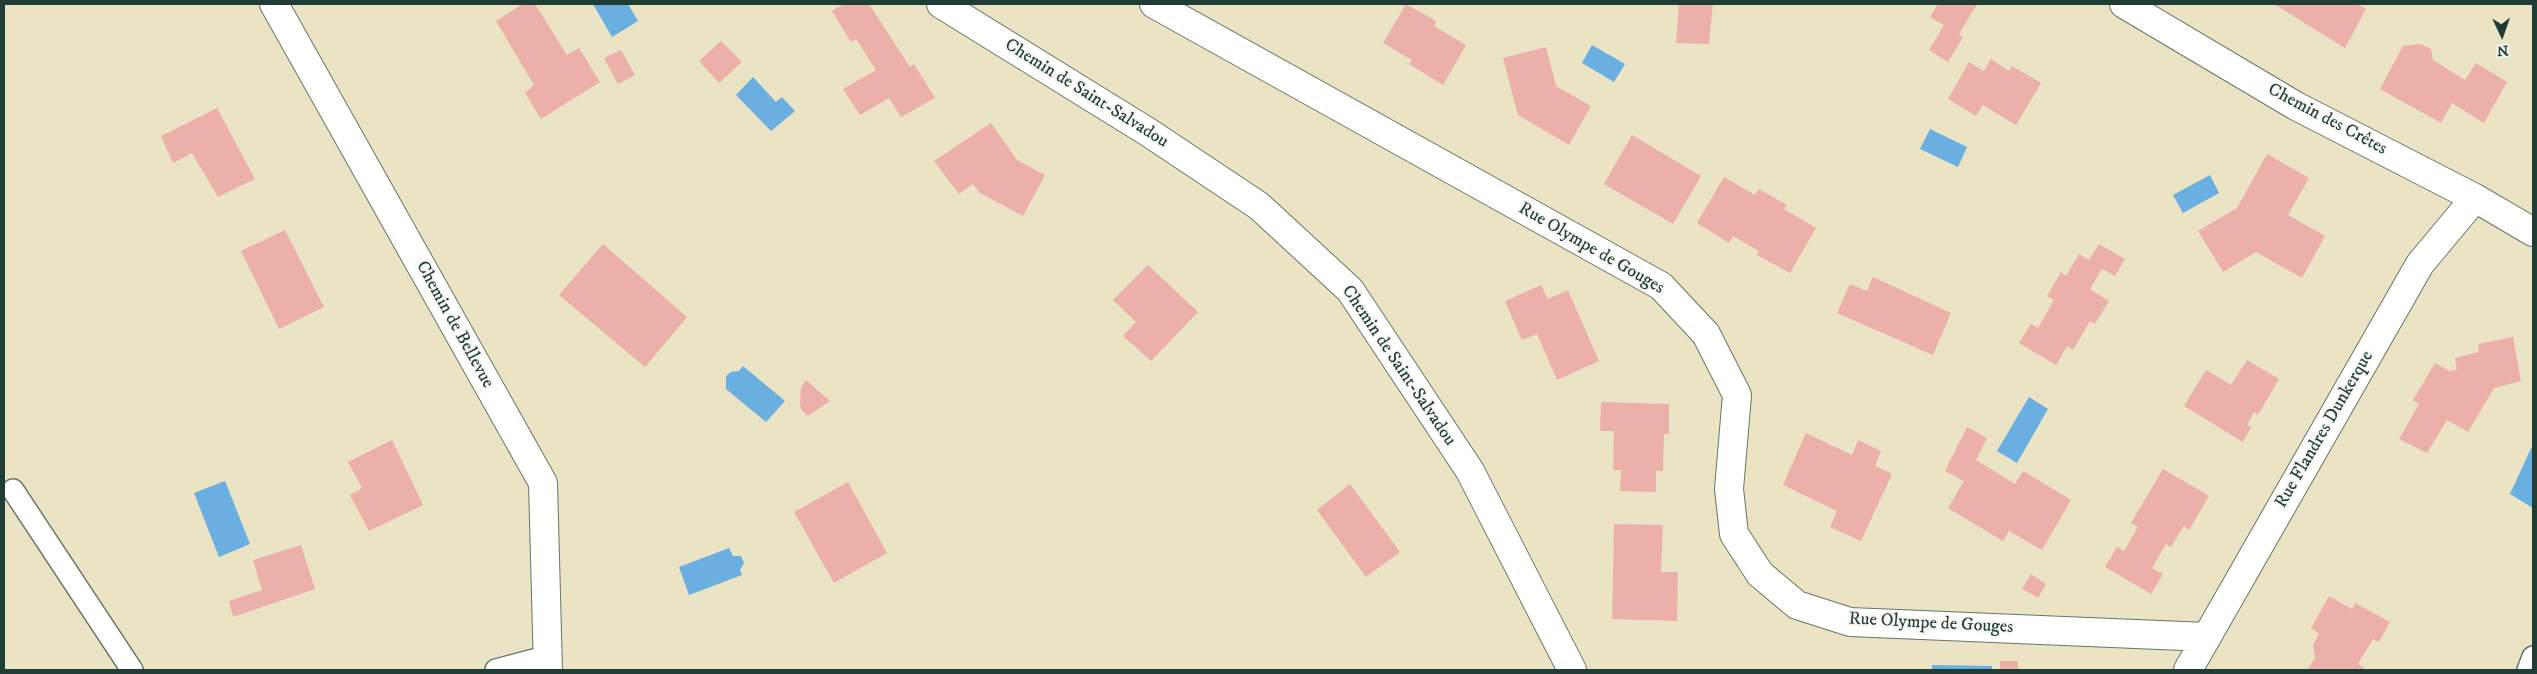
<!DOCTYPE html>
<meta charset="utf-8">
<style>
body{margin:0}
#map{position:relative;width:2537px;height:674px;overflow:hidden;background:#eae3c4;font-family:"IM FELL DW Pica",serif}
canvas{display:block}
.frame{position:absolute;inset:0;border:5px solid #1f3d34;pointer-events:none}
.north{position:absolute;left:2477px;top:10px;width:50px;height:50px;-webkit-text-stroke:4px #f6f6f2;paint-order:stroke;rotate:177deg;font-size:14px;font-weight:700;line-height:20px;text-align:center;color:#1f3d34}
.north::after{content:'';display:block;margin:auto;width:18px;height:22px;background:#1f3d34;clip-path:polygon(50% 0,100% 100%,50% 72%,0 100%)}
</style>
<div id="map">
<canvas width="2537" height="674"></canvas>
<div class="frame"></div>
<div class="north">N</div>
</div>
<script>
const c = document.querySelector('canvas').getContext('2d');
c.lineJoin = 'round';
function fillPath(path, color) { c.fillStyle = color; c.fill(path, 'evenodd'); }
const poly = rows => new Path2D(rows.map(r => 'M' + r).join(''));
function strokePath(path, color, width, dash) { c.strokeStyle = color; c.lineWidth = width; c.lineCap = dash ? 'butt' : 'round'; c.setLineDash(dash || []); c.stroke(path); }
function write(font, color, halo, rows, align = 'center') {
  c.font = font + ' "IM FELL DW Pica",serif'; c.lineWidth = 4.5; c.setLineDash([]); c.textBaseline = 'middle'; c.strokeStyle = halo; c.fillStyle = color; for (const [text, x, y, turn = 0] of rows) {
    c.save(); c.translate(x, y); c.rotate((+turn || 0) * Math.PI / 180); c.textAlign = isNaN(turn) ? turn : align; if (halo) c.strokeText(text, 0, 0); c.fillText(text, 0, 0); c.restore();
  }
}
const water = poly([
 [593,4,628,4,638,21,612,37],
 [1592,45,1625,64,1614,82,1582,63],
 [753,77,776,102,782,97,795,111,771,131,736,95],
 [1930,129,1967,147,1958,167,1920,149],
 [2210,175,2219,193,2183,213,2173,195],
 [743,366,785,401,766,422,726,389,726,376,731,372,739,371],
 [2029,397,2048,409,2017,463,1997,451],
 [2533,444,2533,508,2510,494],
 [225,481,250,544,219,557,194,493],
 [729,548,733,556,741,556,744,563,740,570,742,575,689,595,679,567],
 [1932,665,1992,666,1992,670,1932,670]
]);
const building = poly([
 [523,4,535,4,567,55,579,48,600,82,541,119,525,93,534,85,496,21],
 [844,4,869,4,910,67,914,64,935,98,901,117,889,98,860,115,843,89,876,70,856,39,851,42,832,11],
 [1406,4,1436,21,1434,26,1466,45,1443,85,1409,64,1412,60,1383,43],
 [1679,4,1713,4,1709,44,1676,43],
 [1938,4,1977,4,1959,34,1963,37,1948,62,1929,50,1944,25,1930,17],
 [2274,4,2357,4,2366,9,2345,48],
 [721,41,742,62,719,83,699,61],
 [2421,44,2431,49,2433,60,2465,80,2476,63,2507,82,2484,123,2452,103,2441,123,2380,89,2403,46],
 [1546,47,1556,86,1591,106,1569,145,1518,115,1503,58],
 [621,50,635,75,618,84,604,58],
 [1991,59,2009,71,2012,66,2041,83,2016,125,1983,105,1976,116,1948,99,1969,62,1984,71],
 [217,108,255,179,218,197,192,153,173,163,161,136],
 [991,123,1017,160,1045,175,1023,216,980,193,973,184,959,194,934,161],
 [1632,135,1701,176,1673,224,1604,184],
 [2267,154,2309,178,2288,215,2325,236,2302,278,2256,252,2223,272,2198,231,2237,208],
 [1724,177,1755,195,1759,189,1787,205,1784,209,1816,228,1790,273,1757,255,1759,251,1733,236,1729,243,1697,223],
 [285,230,324,307,279,329,241,251],
 [603,244,687,317,645,367,559,295],
 [2099,244,2125,259,2115,276,2102,269,2090,289,2109,301,2095,324,2090,321,2073,350,2067,346,2056,365,2019,343,2031,324,2038,328,2054,300,2047,296,2061,272,2066,276,2079,254,2089,260],
 [1148,265,1198,312,1151,361,1123,336,1136,322,1113,300],
 [1873,277,1951,313,1933,355,1837,313,1850,284,1867,291],
 [1541,285,1548,299,1568,290,1599,361,1557,380,1537,334,1522,340,1505,301],
 [2513,337,2521,381,2494,388,2468,432,2447,420,2427,453,2399,439,2419,404,2413,400,2435,363,2449,371,2457,370,2455,358,2479,352,2478,344],
 [2247,360,2279,379,2258,415,2254,412,2247,425,2251,427,2243,442,2184,406,2206,370,2231,385],
 [806,380,830,401,808,416,802,411,800,404,801,388],
 [1601,402,1669,404,1669,434,1664,434,1663,471,1656,471,1656,492,1620,491,1621,470,1613,470,1614,431,1600,431],
 [1967,427,1987,438,1976,460,2015,484,2023,471,2071,500,2042,550,2009,531,2003,541,1948,508,1964,481,1945,471],
 [1806,433,1852,455,1858,440,1881,451,1875,466,1892,474,1861,541,1830,527,1837,511,1783,485],
 [392,440,423,505,369,531,350,495,362,488,348,462],
 [2163,469,2209,496,2189,530,2184,526,2171,547,2166,544,2152,568,2163,574,2151,594,2105,567,2117,547,2124,551,2138,527,2131,523],
 [848,482,887,553,834,583,794,512],
 [1350,484,1400,552,1366,577,1317,510],
 [1614,524,1663,525,1661,572,1678,572,1677,621,1612,619],
 [301,545,315,589,233,617,229,601,262,590,253,560],
 [2031,574,2046,584,2038,598,2022,589],
 [2329,596,2352,609,2355,603,2390,622,2379,642,2373,639,2358,664,2364,668,2363,670,2307,670,2315,658,2313,645,2319,634,2311,628],
 [2000,661,2018,661,2018,670,2000,670]
]);
const service = poly([
 [13,490,132,670],
 [496,670,549,656],
 [2528,670,2533,657]
]);
const minor = poly([
 [274,4,543,483,548,670],
 [941,4,1148,132,1259,206,1350,290,1470,471,1572,670],
 [1154,4,1661,286,1706,334,1737,395,1729,489,1734,534,1760,574,1797,605,1850,622,2207,637],
 [2124,4,2296,106,2475,198,2533,232],
 [2188,670,2420,264,2475,198]
]);
const streetNames = [
 ["Chemin de Saint-Salvadou",1086,94,32],
 ["Chemin des Crêtes",2327,120,28],
 ["Rue Olympe de Gouges",1591,249,30],
 ["Chemin de Bellevue",454,325,61],
 ["Chemin de Saint-Salvadou",1398,366,56],
 ["Rue Flandres Dunkerque",2325,430,-60],
 ["Rue Olympe de Gouges",1931,624,3]
];
fillPath(water, '#6baee0');
fillPath(building, '#ecb0aa');
strokePath(service, '#676', 24);
strokePath(minor, '#676', 30);
strokePath(service, '#fff', 21);
strokePath(minor, '#fff', 28);
write('18px', '#1f3d34', '#f6f6f2', streetNames);
</script>
